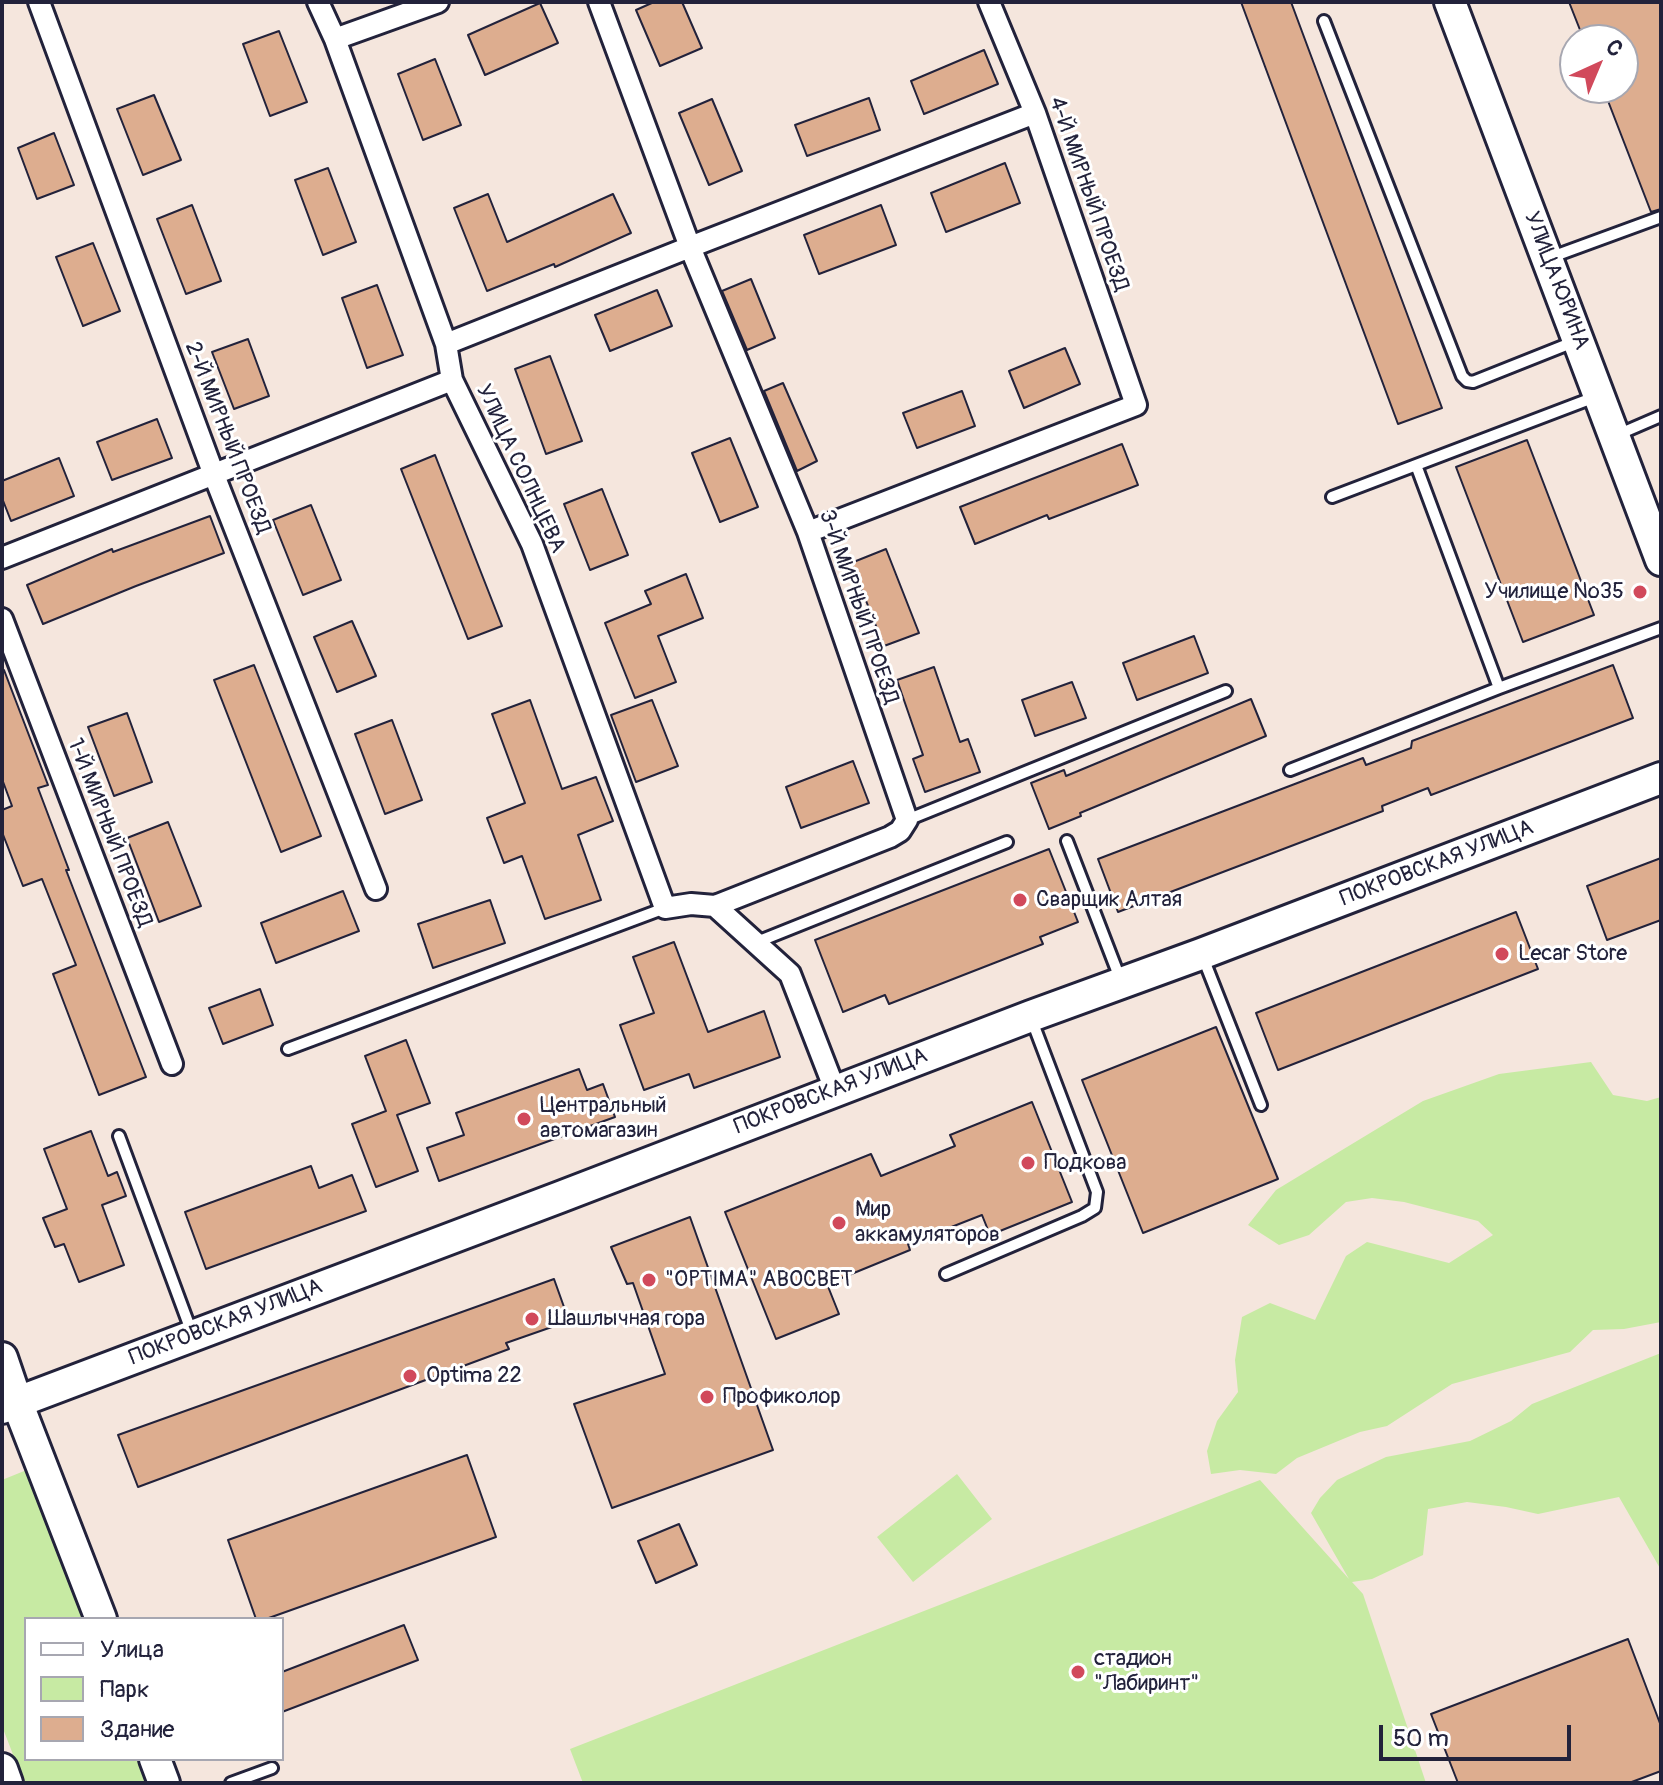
<!DOCTYPE html>
<meta charset="utf-8">
<style>
body{margin:0}
#map{position:relative;width:1663px;height:1785px;overflow:hidden;background:#f5e6dd;font-family:Pangolin,sans-serif}
canvas{display:block}
.frame{position:absolute;inset:0;border:4px solid #22223b;pointer-events:none}
.legend{position:absolute;left:24px;top:1617px;width:260px;height:144px;box-sizing:border-box;background:#fff;border:2px solid #a7a7b1;margin:0;padding:10px 14px;list-style:none;font-size:24px;color:#22223b}
.legend li{display:flex;align-items:center;gap:16px;height:40px}
.legend b{width:40px;border:2px solid #a7a7b1}
.north{position:absolute;left:1559px;top:24px;width:80px;height:80px;box-sizing:border-box;background:#fff;border:2px solid #a7a7b1;border-radius:50%;rotate:44deg;font-size:22px;font-weight:700;line-height:32px;text-align:center;color:#22223b}
.north::after{content:'';display:block;margin:auto;width:28px;height:36px;background:#d1495b;clip-path:polygon(50% 0,100% 100%,50% 72%,0 100%)}
.scale{position:absolute;left:1379px;top:1725px;width:192px;height:36px;box-sizing:border-box;border:4px solid #22223b;border-top:0;padding-left:10px;font-size:24px;line-height:28px;white-space:nowrap;color:#22223b;-webkit-text-stroke:6px #fff;paint-order:stroke}
</style>
<div id="map">
<canvas width="1663" height="1785"></canvas>
<div class="frame"></div>
<ul class="legend">
<li><b style="height:10px;background:#fff"></b>Улица</li>
<li><b style="height:22px;background:#c7eaa3"></b>Парк</li>
<li><b style="height:22px;background:#ddad8f"></b>Здание</li>
</ul>
<div class="north">С</div>
<div class="scale">50 m</div>
</div>
<script>
const c = document.querySelector('canvas').getContext('2d');
c.lineJoin = 'round';
function fillPath(path, color) { c.fillStyle = color; c.fill(path, 'evenodd'); }
const poly = rows => new Path2D(rows.map(r => 'M' + r).join(''));
function strokePath(path, color, width, dash) { c.strokeStyle = color; c.lineWidth = width; c.lineCap = dash ? 'butt' : 'round'; c.setLineDash(dash || []); c.stroke(path); }
function write(font, color, halo, rows, align = 'center') {
  c.font = font + ' Pangolin,sans-serif'; c.lineWidth = 6; c.setLineDash([]); c.textBaseline = 'middle'; c.strokeStyle = halo; c.fillStyle = color; for (const [text, x, y, turn = 0] of rows) {
    c.save(); c.translate(x, y); c.rotate((+turn || 0) * Math.PI / 180); c.textAlign = isNaN(turn) ? turn : align; if (halo) c.strokeText(text, 0, 0); c.fillText(text, 0, 0); c.restore();
  }
}
const green = poly([
 [1591,1062,1613,1095,1647,1101,1661,1097,1661,1322,1624,1329,1593,1330,1570,1352,1452,1384,1387,1426,1360,1432,1297,1458,1276,1474,1240,1470,1211,1474,1207,1451,1217,1421,1238,1392,1235,1360,1242,1317,1270,1303,1315,1320,1346,1256,1367,1242,1449,1263,1493,1235,1478,1221,1404,1202,1372,1198,1346,1202,1309,1235,1279,1245,1248,1225,1276,1190,1423,1101,1499,1074],
 [1661,1353,1661,1570,1619,1497,1538,1514,1506,1507,1467,1502,1428,1509,1423,1555,1372,1579,1352,1582,1363,1594,1426,1783,583,1783,570,1749,1260,1480,1349,1579,1311,1513,1320,1498,1337,1480,1386,1457,1470,1441,1511,1421,1532,1404],
 [34,1467,92,1619,26,1619,26,1759,145,1759,154,1783,24,1783,2,1726,2,1480],
 [957,1474,992,1519,913,1582,877,1537]
]);
const building = poly([
 [654,2,682,2,702,48,660,66,636,10,654,2],
 [1241,2,1291,2,1442,408,1398,424,1241,2],
 [1569,2,1661,2,1661,209,1651,212,1603,88,1623,88,1623,40,1584,40,1569,2],
 [540,3,558,43,485,75,468,35,540,3],
 [279,31,307,102,270,116,243,44,279,31],
 [984,50,998,84,924,114,911,81,984,50],
 [435,59,461,125,423,140,398,74,435,59],
 [154,95,181,160,143,175,117,109,154,95],
 [869,98,880,130,807,156,795,125,869,98],
 [712,99,742,171,709,185,679,113,712,99],
 [54,133,74,185,37,199,18,148,54,133],
 [1005,163,1020,203,946,232,931,193,1005,163],
 [328,168,356,242,323,255,295,180,328,168],
 [488,194,507,242,613,194,631,233,555,267,554,264,487,291,454,208,488,194],
 [192,205,221,281,186,294,157,219,192,205],
 [881,205,896,245,819,274,804,235,881,205],
 [93,243,120,311,83,326,56,257,93,243],
 [751,279,775,338,747,350,722,291,751,279],
 [377,285,403,355,367,368,342,298,377,285],
 [657,290,672,326,610,351,595,315,657,290],
 [248,339,269,396,234,409,212,352,248,339],
 [1065,348,1080,384,1024,408,1009,371,1065,348],
 [550,356,582,441,546,454,515,369,550,356],
 [783,383,817,461,797,471,764,391,783,383],
 [962,391,975,426,917,448,903,413,962,391],
 [157,419,172,458,112,480,97,442,157,419],
 [730,438,758,507,720,522,692,453,730,438],
 [1527,440,1594,615,1523,642,1456,467,1527,440],
 [1122,444,1138,485,1049,519,1047,515,975,544,960,507,1122,444],
 [435,455,502,626,468,639,401,469,435,455],
 [59,458,74,496,11,521,2,498,2,481,59,458],
 [602,489,628,555,590,570,564,504,602,489],
 [311,505,341,580,303,595,273,520,311,505],
 [210,516,224,553,136,586,43,624,27,585,112,549,113,552,210,516],
 [886,549,919,633,884,646,851,563,886,549],
 [686,574,703,618,658,636,676,682,635,698,605,623,651,604,645,591,686,574],
 [352,621,376,676,337,692,314,637,352,621],
 [1194,636,1208,673,1137,700,1123,663,1194,636],
 [254,665,321,836,281,852,214,680,254,665],
 [1613,665,1633,718,1431,795,1428,788,1382,806,1383,811,1118,912,1098,859,1363,758,1366,765,1411,748,1412,741,1613,665],
 [934,667,960,742,968,739,980,772,925,792,913,759,923,755,897,680,934,667],
 [2,670,4,670,48,785,38,788,69,870,66,870,146,1077,99,1095,53,974,76,965,42,879,23,886,2,832,2,810,12,806,2,779,2,670],
 [1072,682,1086,718,1035,736,1022,700,1072,682],
 [1251,699,1266,736,1080,813,1081,816,1049,829,1031,783,1064,770,1066,776,1251,699],
 [530,700,562,789,596,777,613,821,578,835,601,900,545,919,522,856,504,863,487,818,525,803,492,714,530,700],
 [652,700,678,766,636,782,611,715,652,700],
 [127,713,152,782,114,796,88,727,127,713],
 [392,720,422,800,385,814,355,734,392,720],
 [853,761,869,803,801,828,786,787,853,761],
 [168,822,201,906,159,922,127,838,168,822],
 [1049,849,1078,922,1040,937,1043,944,889,1004,885,995,843,1012,815,940,1049,849],
 [1661,858,1661,920,1607,940,1587,886,1661,858],
 [343,891,359,931,276,963,261,923,343,891],
 [490,900,505,943,433,968,418,924,490,900],
 [1516,912,1538,969,1278,1070,1256,1013,1516,912],
 [674,942,708,1032,764,1011,780,1057,694,1088,689,1074,644,1090,620,1025,654,1013,633,957,674,942],
 [260,989,273,1025,223,1044,209,1008,260,989],
 [1216,1027,1278,1179,1143,1233,1082,1080,1216,1027],
 [406,1040,430,1103,397,1115,418,1171,376,1187,352,1124,386,1111,365,1056,406,1040],
 [579,1069,587,1090,603,1084,615,1117,439,1181,427,1148,464,1135,456,1113,579,1069],
 [1032,1102,1072,1202,990,1235,982,1215,908,1244,910,1250,827,1284,839,1314,776,1339,725,1212,871,1154,881,1176,955,1146,950,1135,1032,1102],
 [91,1131,108,1176,117,1172,126,1196,102,1205,124,1265,79,1282,64,1244,55,1247,43,1218,67,1209,44,1149,91,1131],
 [311,1166,319,1188,352,1175,366,1211,206,1269,185,1212,311,1166],
 [690,1217,773,1450,612,1508,574,1404,665,1374,633,1283,627,1284,611,1247,690,1217],
 [554,1279,569,1321,506,1343,509,1349,138,1487,118,1435,554,1279],
 [467,1455,496,1537,266,1619,256,1619,228,1540,467,1455],
 [679,1524,697,1565,656,1583,638,1541,679,1524],
 [404,1625,418,1660,282,1712,282,1672,404,1625],
 [1628,1639,1661,1726,1661,1771,1629,1783,1458,1783,1431,1714,1628,1639]
]);
const lane = poly([
 [1324,21,1462,376,1467,381,1473,382,1576,341],
 [1549,258,1661,217],
 [1617,435,1661,416],
 [1416,465,1499,688],
 [1332,497,1595,397],
 [1290,770,1499,688,1661,628],
 [907,820,1226,691],
 [1067,841,1121,981],
 [757,942,1007,842],
 [1202,955,1261,1105],
 [288,1049,665,908],
 [119,1136,192,1333],
 [946,1274,1082,1216,1095,1208,1097,1192,1031,1018],
 [231,1783,272,1768]
]);
const street = poly([
 [39,2,214,475,376,889],
 [318,2,335,39,446,344,452,380,532,544,665,908,691,904,715,906],
 [599,2,690,247,808,532,907,820,900,831,890,837,715,906,790,974,835,1090],
 [335,39,438,2],
 [446,344,690,247,1035,113],
 [808,532,1136,405,1035,113,989,2],
 [2,558,452,380],
 [2,619,172,1064]
]);
const secondary = poly([
 [1450,2,1661,560],
 [2,1358,17,1402,101,1619],
 [2,1408,560,1197,1031,1016,1201,954,1661,778],
 [155,1759,164,1783],
 [2,1769,7,1783]
]);
const markers = [
 [1640,592,8,"#d1495b"],
 [1020,900,8,"#d1495b"],
 [1502,954,8,"#d1495b"],
 [524,1119,8,"#d1495b"],
 [1028,1163,8,"#d1495b"],
 [839,1223,8,"#d1495b"],
 [649,1280,8,"#d1495b"],
 [532,1319,8,"#d1495b"],
 [410,1376,8,"#d1495b"],
 [707,1397,8,"#d1495b"],
 [1078,1672,8,"#d1495b"]
];
const streetNames = [
 ["4-Й МИРНЫЙ ПРОЕЗД",1088,194,71],
 ["УЛИЦА ЮРИНА",1556,281,69],
 ["2-Й МИРНЫЙ ПРОЕЗД",227,438,69],
 ["УЛИЦА СОЛНЦЕВА",520,469,65],
 ["3-Й МИРНЫЙ ПРОЕЗД",858,607,71],
 ["1-Й МИРНЫЙ ПРОЕЗД",109,833,69],
 ["ПОКРОВСКАЯ УЛИЦА",1437,864,-21],
 ["ПОКРОВСКАЯ УЛИЦА",831,1092,-21],
 ["ПОКРОВСКАЯ УЛИЦА",226,1323,-21]
];
const poiNames = [
 ["Училище №35",1624,592,"right"],
 ["Сварщик Алтая",1036,900],
 ["Lecar Store",1518,954],
 ["Центральный",540,1106],
 ["автомагазин",540,1131],
 ["Подкова",1044,1163],
 ["Мир",855,1210],
 ["аккамуляторов",855,1235],
 ["\"OPTIMA\" АВОСВЕТ",665,1280],
 ["Шашлычная гора",548,1319],
 ["Optima 22",426,1376],
 ["Профиколор",723,1397],
 ["стадион",1094,1659],
 ["\"Лабиринт\"",1094,1684]
];
fillPath(green, '#c7eaa3');
fillPath(building, '#ddad8f');
strokePath(building, '#22223b', 2);
strokePath(lane, '#22223b', 16);
strokePath(street, '#22223b', 26);
strokePath(secondary, '#22223b', 36);
strokePath(lane, '#fff', 10);
strokePath(street, '#fff', 20);
strokePath(secondary, '#fff', 30);
for (const [x, y, r, color] of markers) { const dot = new Path2D(); dot.arc(x, y, r, 0, 2 * Math.PI); c.fillStyle = color; c.fill(dot); strokePath(dot, '#fff', 3); }
write('22px', '#22223b', '#fff', streetNames);
write('22px', '#22223b', '#fff', poiNames, 'left');
</script>
